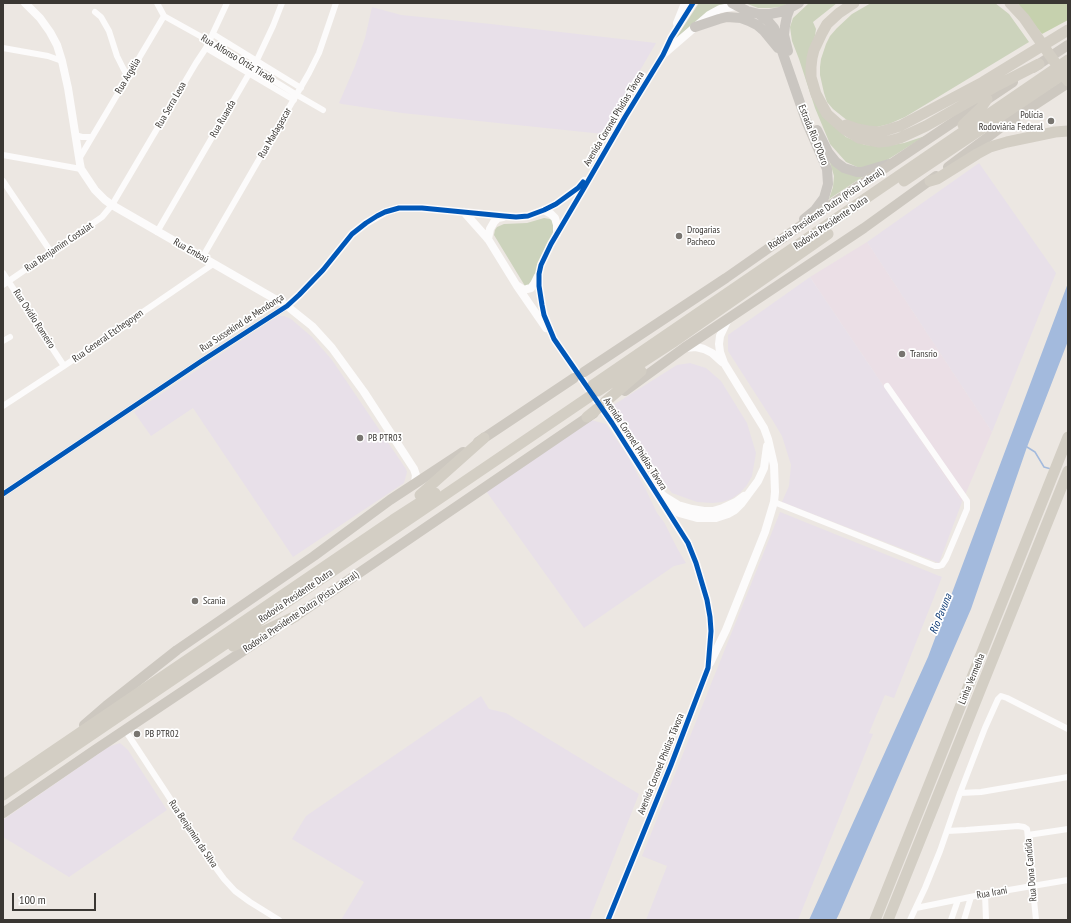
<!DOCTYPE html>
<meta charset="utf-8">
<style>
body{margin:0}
#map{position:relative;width:1071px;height:923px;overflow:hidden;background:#ece7e2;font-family:"PT Sans Narrow",sans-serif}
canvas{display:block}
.frame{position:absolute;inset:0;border:4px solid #3a3733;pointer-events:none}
.scale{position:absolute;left:12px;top:893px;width:84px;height:18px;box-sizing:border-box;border:2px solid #3a3733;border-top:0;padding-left:5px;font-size:12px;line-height:14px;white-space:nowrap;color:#3a3733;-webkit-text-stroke:3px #fff;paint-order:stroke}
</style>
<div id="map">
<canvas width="1071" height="923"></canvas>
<div class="frame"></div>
<div class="scale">100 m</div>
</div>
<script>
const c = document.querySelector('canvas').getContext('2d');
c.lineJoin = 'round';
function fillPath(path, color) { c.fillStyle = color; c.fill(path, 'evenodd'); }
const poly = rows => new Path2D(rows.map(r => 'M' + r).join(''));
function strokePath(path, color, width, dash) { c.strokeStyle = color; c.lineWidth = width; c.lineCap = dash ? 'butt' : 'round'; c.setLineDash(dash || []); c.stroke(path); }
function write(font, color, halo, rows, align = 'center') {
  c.font = font + ' "PT Sans Narrow",sans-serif'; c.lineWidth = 3.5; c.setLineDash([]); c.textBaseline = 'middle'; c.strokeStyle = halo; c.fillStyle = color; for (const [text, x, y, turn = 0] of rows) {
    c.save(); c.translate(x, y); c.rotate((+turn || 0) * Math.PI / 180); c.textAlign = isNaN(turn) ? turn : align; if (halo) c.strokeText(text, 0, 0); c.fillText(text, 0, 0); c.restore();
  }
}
const commercial = poly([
 [867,242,992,432,962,502,810,277]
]);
const industrial = poly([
 [372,7,401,15,491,24,656,43,603,134,402,113,342,104,339,103,355,66,365,38],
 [979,163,1056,273,992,432,867,242],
 [810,277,962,502,939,563,782,502,789,486,791,465,782,436,773,421,728,351,728,335],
 [278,316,284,316,291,319,312,337,332,360,406,469,407,472,404,483,293,557,193,408,151,436,134,412],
 [690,363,706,368,721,381,747,423,756,453,752,476,747,485,740,493,731,499,722,502,712,503,697,502,672,493,607,409,677,365],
 [591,420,606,424,627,455,645,488,657,513,664,522,677,548,686,563,674,566,584,628,486,491],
 [780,512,942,577,894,698,885,695,869,733,873,734,798,920,646,920,667,866,642,856],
 [481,696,489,709,506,713,639,794,589,920,341,920,364,882,292,839,306,816],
 [120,743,128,750,167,810,69,877,3,837,3,820,108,747]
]);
const green = poly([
 [699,3,725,3,725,4,712,9,676,38],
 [745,3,789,3,781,7,770,8,758,8],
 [809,3,837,3,813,22,816,29,815,36,807,61,827,120,846,137,865,145,885,146,904,143,925,136,884,162,869,167,857,167,846,162,830,144,815,108,799,59,792,41,790,27,793,18],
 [871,3,995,3,1009,14,1029,42,905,117,889,124,877,127,865,127,848,121,833,109,827,102,824,93,820,75,820,67,821,59,826,44,830,36,837,28,852,14],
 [829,159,864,176,829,199,833,187,834,176],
 [544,218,550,219,554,222,556,225,540,262,532,284,525,286,494,235,495,230,497,227,504,224,527,223]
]);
const forest = poly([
 [1017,3,1068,3,1068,20,1042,34]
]);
const water = poly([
 [1068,283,1068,341,1027,447,971,609,839,914,836,920,809,920,928,657]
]);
const stream = poly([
 [1027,447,1035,452,1044,467,1051,469]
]);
const minor = poly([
 [157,3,164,16,209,41,297,95,323,110],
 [95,12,101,17,109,31,117,56,123,68,128,77],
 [213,34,301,88],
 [3,48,48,56,62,61],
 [206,48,294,100],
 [75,135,82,137,92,137],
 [3,155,81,169],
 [79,159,164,16],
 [3,181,51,252],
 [157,232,257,60,273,26,282,3],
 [202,258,309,73,319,53,336,3],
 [3,273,64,366],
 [3,285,102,217,112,205,196,63,206,48,227,3],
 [3,341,10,337],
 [3,406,64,366,213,264],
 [3,494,200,362,287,306],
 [774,502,935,566,939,566,942,565,946,559,967,509,967,501,908,416,887,386],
 [125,730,213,864,224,879,235,891,250,902,279,920],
 [960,793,981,792,1068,777],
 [947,831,966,830,1018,826,1024,827,1027,829,1036,920],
 [1028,835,1068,829],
 [985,894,986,920],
 [916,908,985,894,1068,880],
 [910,920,925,888,940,851,960,793,985,728,998,699,1001,696,1007,698,1068,729],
 [951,920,958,900],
 [964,920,971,897]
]);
const tertiary = poly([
 [25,3,40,18,50,32,57,45,62,61,68,88,80,164,81,169,95,190,105,200,112,205,287,306,312,326,332,348,364,392,414,469,416,475,415,483],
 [677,23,685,3],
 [665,53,709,15,720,9,736,6],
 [544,210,551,214,555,218,557,225,557,234],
 [464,212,488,239,517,286,546,328],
 [488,239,490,229,494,222,498,218,503,217],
 [518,286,524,290,527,289,531,288,534,284,538,276],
 [287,306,299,295,323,270,352,234,366,223,385,212,399,208,422,208,504,216,516,217,528,216,544,210,556,204,578,188,584,181],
 [685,348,696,347,704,349,712,353,722,362],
 [657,490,665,497,678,505,692,509,704,511,713,511,723,508,736,502,744,496],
 [665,503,679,513,697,518,716,518,728,514,735,510,741,504,758,481,764,468,767,446],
 [710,663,726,630,765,532,774,502,775,492,774,465,768,439,764,428,724,363,720,352,719,344,720,336,728,319],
 [608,920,671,765,708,668,711,631,710,617,707,600,696,563,688,543,612,423,554,339,544,315,542,305,539,286,539,274,541,265,551,244,584,188,625,117,663,55,671,38,693,3]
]);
const primary = poly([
 [732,3,747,11,759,14,770,14,780,12,790,8,799,3],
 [759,14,768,21,774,28,807,123,827,169,828,184,824,198,815,210,804,219],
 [695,27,719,19,727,17,741,18,749,21,757,25,764,31,778,48],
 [788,51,784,35,785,26,787,16,790,8],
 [817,130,828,152,836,162,844,168,857,172,862,172,889,164]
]);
const trunk = poly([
 [1033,68,1068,45],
 [948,167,1004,125,1068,83],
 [584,372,726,278,836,201,1013,82],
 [625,391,684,348,864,228,936,176],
 [478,442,574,378],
 [290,620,594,413],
 [84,725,106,706,177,650,314,556,390,500,463,452],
 [3,813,95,750,273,631]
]);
const motorway = poly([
 [854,3,839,13,827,24,822,33,814,50,812,58,811,67,811,77,816,94,827,114,844,129,859,138,879,142,889,141,900,138,926,126,998,85,1039,64],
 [1010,3,1024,18,1068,81],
 [846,125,857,129,868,131,879,132,887,130,900,126,983,82,1068,30],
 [963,125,981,108,987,99],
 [904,181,1068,71],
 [930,181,937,179,977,154,990,147,1007,142,1055,132,1068,131],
 [593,385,1068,60],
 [598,391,672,343,828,234],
 [605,402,641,371],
 [587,417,597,409],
 [420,495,484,438],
 [233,646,296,616],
 [3,785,393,520,435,493],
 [3,795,589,397],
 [875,920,1068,437],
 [888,920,1068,471]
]);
const cycleway = poly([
 [3,494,200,362,287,306,299,295,323,270,352,234,366,223,377,216,385,212,399,208,422,208,504,216,516,217,528,216,544,210,556,204,578,188,583,182],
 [608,920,671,765,708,668,711,631,710,617,707,600,696,563,688,543,612,423,554,339,544,315,542,305,539,286,539,274,541,265,551,244,584,188,625,117,663,55,671,38,693,3]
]);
const markers = [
 [1051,121,4,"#787570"],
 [679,236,4,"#787570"],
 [902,354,4,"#787570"],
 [360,438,4,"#787570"],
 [195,601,4,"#787570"],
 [137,734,4,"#787570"]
];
const streetNames = [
 ["Rua Alfonso Ortiz Tirado",238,59,31],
 ["Rua Argélia",128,76,-59],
 ["Rua Serra Leoa",171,105,-60],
 ["Rua Ruanda",223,119,-60],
 ["Avenida Coronel Phidias Távora",614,119,-59],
 ["Rua Madagascar",275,133,-60],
 ["Estrada Rio D'Ouro",813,135,68],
 ["Rodovia Presidente Dutra (Pista Lateral)",826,209,-34],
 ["Rodovia Presidente Dutra",831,223,-34],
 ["Rua Benjamim Costalat",59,247,-34],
 ["Rua Embaú",191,251,30],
 ["Rua Ovídio Romeiro",34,319,57],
 ["Rua Sussekind de Mendonça",242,323,-33],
 ["Rua General Etchegoyen",108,336,-35],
 ["Avenida Coronel Phidias Távora",635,444,57],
 ["Rodovia Presidente Dutra",296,596,-34],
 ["Rodovia Presidente Dutra (Pista Lateral)",301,612,-34],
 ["Linha Vermelha",972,679,-68],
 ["Avenida Coronel Phidias Távora",661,764,-68],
 ["Rua Benjamim da Silva",193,834,56],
 ["Rua Dona Candida",1031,870,-95],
 ["Rua Irani",992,893,-10]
];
const poiNames = [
 ["Polícia",1043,115,"right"],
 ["Rodoviária Federal",1043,127,"right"],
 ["Drogarias",687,230],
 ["Pacheco",687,242],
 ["Transrio",910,354],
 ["PB PTR03",368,438],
 ["Scania",203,601],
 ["PB PTR02",145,734]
];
const waterNames = [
 ["Rio Pavuna",941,614,-68]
];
fillPath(commercial, '#ebdfe6');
fillPath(industrial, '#e8e0e9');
fillPath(green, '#ccd3bc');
fillPath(forest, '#c6d1ae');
fillPath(water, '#a3badd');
strokePath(stream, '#a3badd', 1.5);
strokePath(minor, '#fcfbfb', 6);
strokePath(tertiary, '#fcfbfb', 8);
strokePath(primary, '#cac6c1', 10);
strokePath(trunk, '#cdc8c0', 10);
strokePath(motorway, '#d3cec4', 11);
strokePath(cycleway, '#0057b8', 5);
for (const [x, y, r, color] of markers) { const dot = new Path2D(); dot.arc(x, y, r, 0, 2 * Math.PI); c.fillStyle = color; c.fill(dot); strokePath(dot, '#fff', 1.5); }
write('10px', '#3a3733', '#fff', streetNames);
write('10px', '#3a3733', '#fff', poiNames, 'left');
write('italic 11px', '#053370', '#fff', waterNames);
</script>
